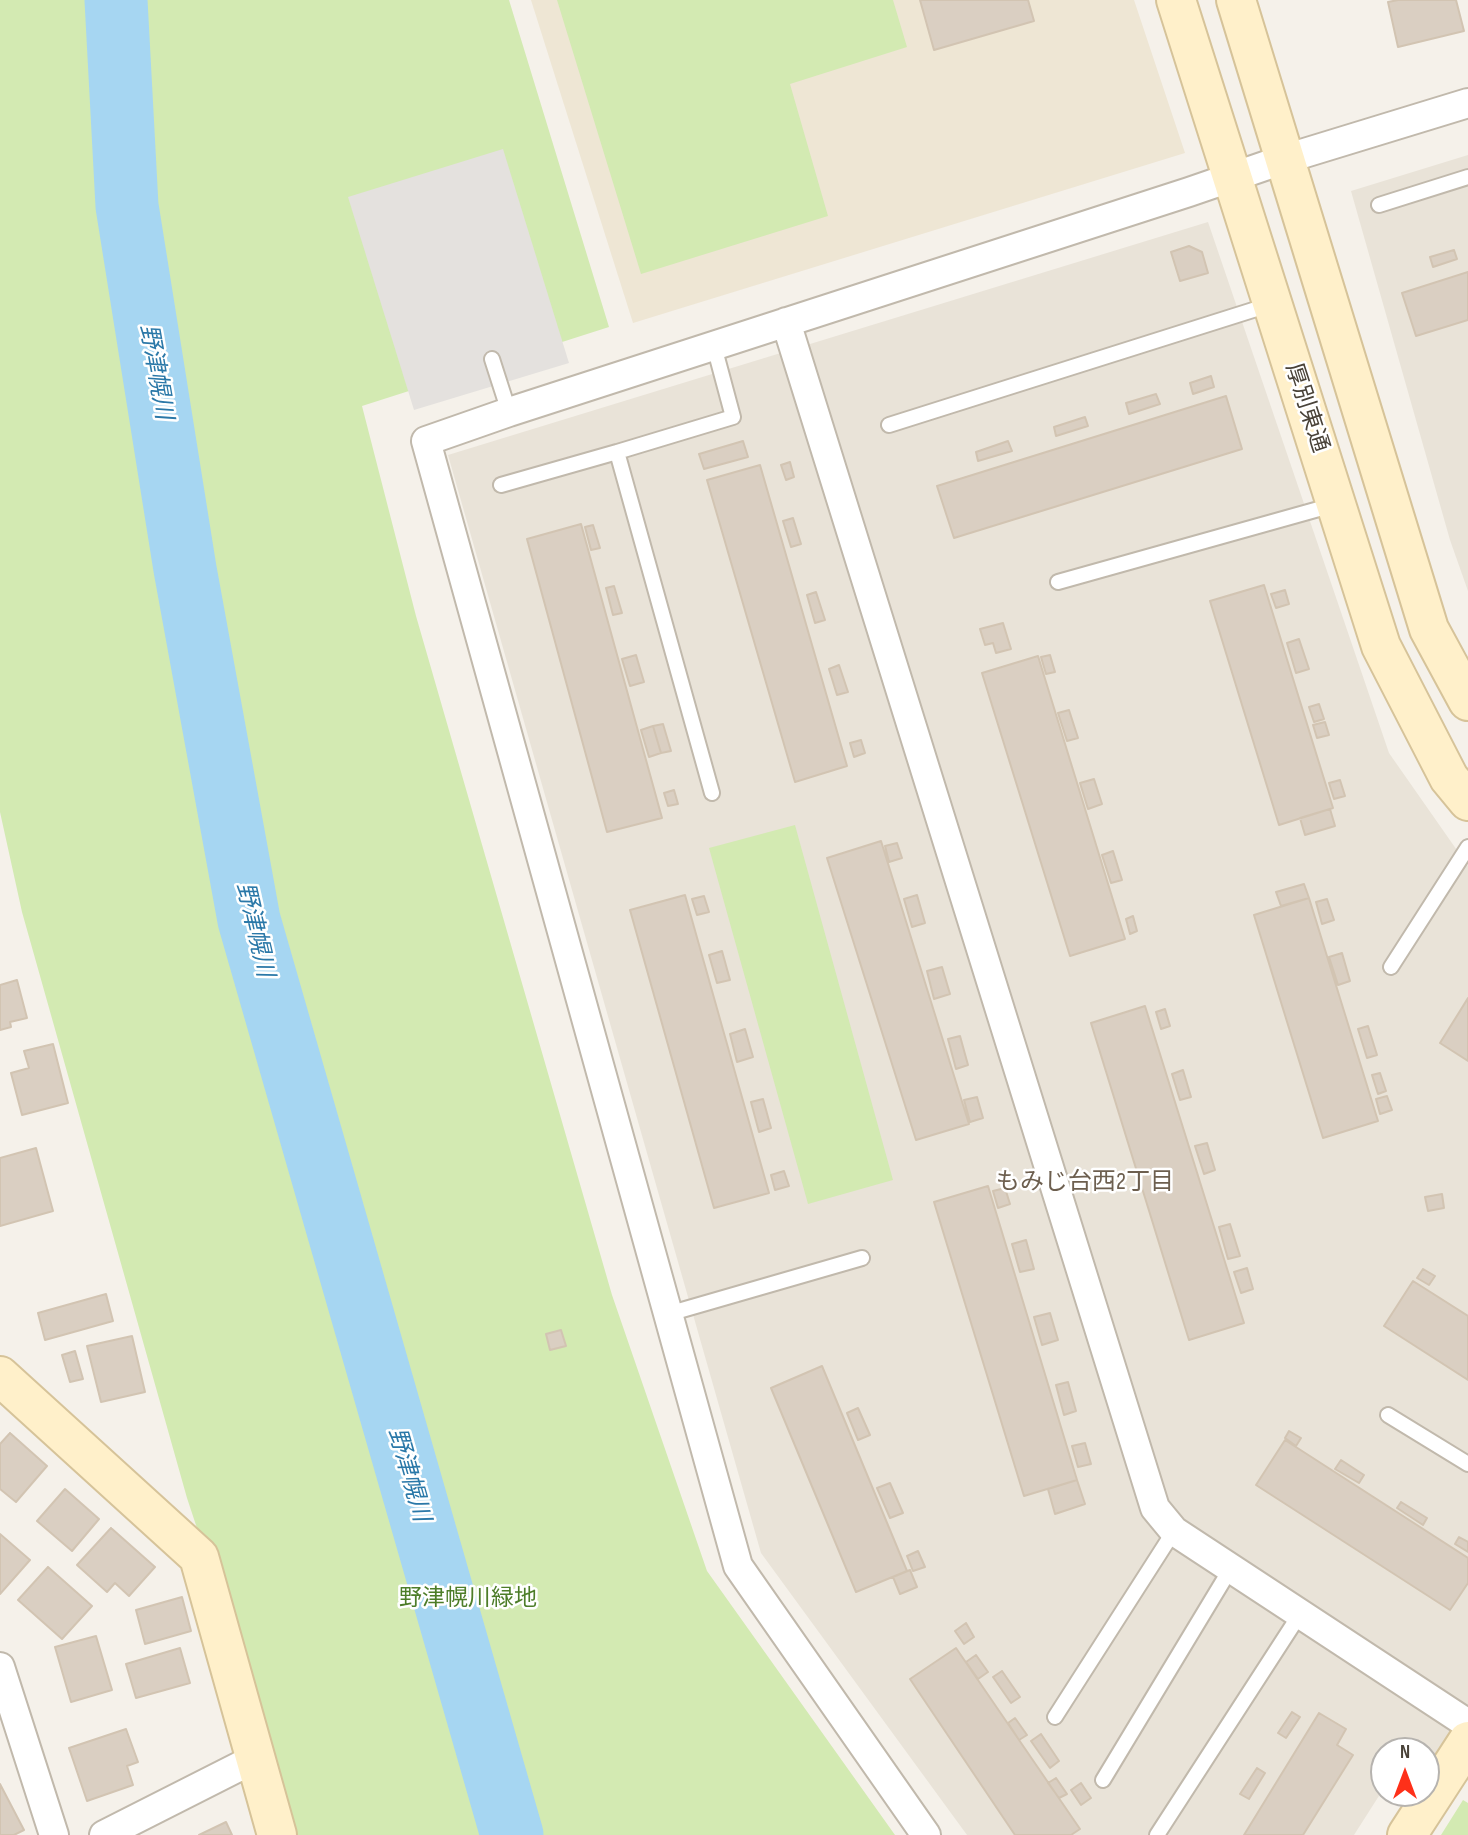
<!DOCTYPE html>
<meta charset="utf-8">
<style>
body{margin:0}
#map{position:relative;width:1468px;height:1835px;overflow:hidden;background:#f5f1ea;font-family:"Sofia Sans Condensed",sans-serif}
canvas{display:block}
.north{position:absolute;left:1370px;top:1737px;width:70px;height:70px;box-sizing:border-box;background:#fff;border:2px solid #b6b3af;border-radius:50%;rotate:0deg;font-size:19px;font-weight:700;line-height:28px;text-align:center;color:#494238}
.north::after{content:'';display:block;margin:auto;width:24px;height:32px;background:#fe3019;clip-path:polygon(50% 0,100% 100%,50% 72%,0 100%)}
</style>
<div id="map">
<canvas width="1468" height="1835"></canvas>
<div class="north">N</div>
</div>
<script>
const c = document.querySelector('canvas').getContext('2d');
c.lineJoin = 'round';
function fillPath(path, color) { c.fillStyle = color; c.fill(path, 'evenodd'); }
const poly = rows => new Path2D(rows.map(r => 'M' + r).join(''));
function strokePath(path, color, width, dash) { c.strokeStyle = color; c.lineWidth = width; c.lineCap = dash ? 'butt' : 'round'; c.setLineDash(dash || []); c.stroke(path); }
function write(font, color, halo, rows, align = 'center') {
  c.font = font + ' "Sofia Sans Condensed","Noto Sans JP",sans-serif'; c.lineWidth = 5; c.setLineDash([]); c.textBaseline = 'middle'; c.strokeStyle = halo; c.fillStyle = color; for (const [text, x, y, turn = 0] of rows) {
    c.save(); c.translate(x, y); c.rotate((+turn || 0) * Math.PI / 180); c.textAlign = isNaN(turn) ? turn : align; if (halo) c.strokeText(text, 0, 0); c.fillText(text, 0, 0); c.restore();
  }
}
const residential = poly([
 [1468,155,1468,591,1450,540,1351,191],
 [1208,222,1389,753,1468,866,1468,1781,1412,1744,1407,1751,1384,1751,1384,1788,1354,1835,967,1835,761,1553,448,455]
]);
const education = poly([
 [531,0,1134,0,1185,153,633,323]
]);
const green = poly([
 [0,0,509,0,609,327,362,406,416,616,612,1295,707,1571,895,1835,294,1835,251,1691,187,1498,22,912,0,812],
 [557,0,893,0,907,47,790,84,828,216,641,274],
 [795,825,893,1180,808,1204,709,848],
 [1463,1800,1468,1803,1468,1835,1441,1835]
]);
const parking = poly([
 [503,149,569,363,414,410,348,197]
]);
const river = poly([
 [116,0,127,206,185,569,249,920,512,1835]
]);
const building = poly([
 [920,0,1028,0,1034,21,934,50,920,0],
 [1398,0,1456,0,1464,31,1398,47,1388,2,1398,0],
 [1189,246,1202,252,1208,273,1180,281,1171,252,1189,246],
 [1454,250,1457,259,1433,267,1430,257,1454,250],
 [1468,272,1468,320,1416,336,1402,293,1468,272],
 [1211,376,1214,387,1193,394,1190,383,1211,376],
 [1156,394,1160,404,1129,414,1126,403,1156,394],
 [1226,396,1242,449,954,538,937,486,1226,396],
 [1085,417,1088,426,1056,436,1054,427,1085,417],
 [743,441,748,457,704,469,699,454,743,441],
 [1008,441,1012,451,978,461,976,452,1008,441],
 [790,462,794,477,786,480,781,465,790,462],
 [760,465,847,766,795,782,707,480,760,465],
 [793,518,801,544,791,547,783,521,793,518],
 [581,524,662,818,607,832,527,539,581,524],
 [593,525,600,548,591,550,585,527,593,525],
 [1264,585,1333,808,1279,825,1210,601,1264,585],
 [614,586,622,613,613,615,606,588,614,586],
 [1285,590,1289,604,1276,608,1271,594,1285,590],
 [816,592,825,620,815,623,807,595,816,592],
 [1003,623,1011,649,996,653,993,643,985,645,980,629,1003,623],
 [1299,639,1309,669,1296,673,1287,643,1299,639],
 [636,655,644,682,630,686,622,659,636,655],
 [1050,655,1055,672,1046,674,1041,657,1050,655],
 [1038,656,1125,939,1070,956,982,673,1038,656],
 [839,665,848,692,837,695,829,669,839,665],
 [1319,704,1324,719,1314,722,1309,707,1319,704],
 [1069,710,1078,738,1067,741,1058,713,1069,710],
 [1325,722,1329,735,1317,738,1313,725,1325,722],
 [663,724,671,751,661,753,653,726,663,724],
 [653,726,661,753,649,757,641,730,653,726],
 [861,740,865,753,854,757,850,743,861,740],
 [1094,779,1102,804,1088,809,1080,783,1094,779],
 [1340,780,1345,796,1334,799,1329,783,1340,780],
 [674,790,678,804,668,806,664,793,674,790],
 [1330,809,1335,826,1305,835,1300,818,1330,809],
 [881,841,969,1124,916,1140,827,858,881,841],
 [897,843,902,858,889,862,885,846,897,843],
 [1113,851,1122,880,1111,883,1102,855,1113,851],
 [1304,884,1309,898,1281,906,1276,892,1304,884],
 [685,895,769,1193,714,1208,630,910,685,895],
 [917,895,925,923,912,927,904,899,917,895],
 [704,896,709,912,697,915,692,899,704,896],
 [1309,898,1378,1121,1323,1138,1254,915,1309,898],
 [1327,899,1334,920,1322,924,1316,902,1327,899],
 [1133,916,1137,931,1130,934,1126,919,1133,916],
 [722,951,730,980,717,983,709,955,722,951],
 [1342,953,1350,981,1338,985,1329,957,1342,953],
 [942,967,950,994,934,999,927,971,942,967],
 [17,980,27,1018,10,1022,11,1027,0,1030,0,985,17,980],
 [1468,998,1468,1061,1440,1043,1468,998],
 [1145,1006,1244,1323,1189,1340,1091,1023,1145,1006],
 [1165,1009,1170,1026,1161,1029,1156,1012,1165,1009],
 [1368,1026,1377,1055,1367,1058,1358,1029,1368,1026],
 [745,1029,753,1057,737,1062,730,1034,745,1029],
 [960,1036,968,1065,956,1069,948,1039,960,1036],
 [53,1044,68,1103,22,1115,11,1073,29,1068,24,1051,53,1044],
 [1183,1070,1191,1097,1180,1100,1172,1074,1183,1070],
 [1380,1073,1386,1091,1378,1094,1372,1075,1380,1073],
 [1387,1096,1392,1110,1380,1114,1376,1099,1387,1096],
 [977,1097,983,1118,970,1122,964,1100,977,1097],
 [763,1099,771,1128,759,1132,751,1102,763,1099],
 [1207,1143,1215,1170,1204,1174,1195,1146,1207,1143],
 [36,1148,53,1211,0,1226,0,1158,36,1148],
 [784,1171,789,1186,775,1190,771,1175,784,1171],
 [988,1186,1077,1480,1024,1496,934,1202,988,1186],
 [1005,1188,1010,1204,998,1208,993,1191,1005,1188],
 [1442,1194,1444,1208,1428,1211,1425,1197,1442,1194],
 [1230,1224,1240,1256,1228,1259,1219,1227,1230,1224],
 [1026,1240,1034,1269,1020,1272,1012,1244,1026,1240],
 [1247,1268,1253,1289,1241,1293,1234,1272,1247,1268],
 [1423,1269,1435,1276,1429,1285,1417,1278,1423,1269],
 [1413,1281,1468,1316,1468,1380,1384,1326,1413,1281],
 [106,1294,113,1321,45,1340,38,1313,106,1294],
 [1050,1313,1058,1340,1042,1345,1034,1317,1050,1313],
 [561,1330,566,1346,550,1350,546,1334,561,1330],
 [132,1336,145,1392,101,1402,87,1346,132,1336],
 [75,1351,83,1379,70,1382,62,1355,75,1351],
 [822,1366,907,1571,856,1592,771,1388,822,1366],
 [1068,1382,1076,1411,1064,1415,1056,1385,1068,1382],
 [858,1408,870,1435,858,1440,847,1413,858,1408],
 [1289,1431,1301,1438,1296,1446,1285,1438,1289,1431],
 [10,1433,47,1466,16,1502,0,1489,0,1444,10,1433],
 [1285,1440,1468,1558,1468,1583,1450,1610,1256,1485,1285,1440],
 [1085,1443,1091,1464,1078,1467,1072,1446,1085,1443],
 [1341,1460,1364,1475,1359,1483,1335,1469,1341,1460],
 [1077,1480,1085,1504,1055,1514,1048,1489,1077,1480],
 [890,1483,903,1513,890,1518,877,1488,890,1483],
 [65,1489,99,1519,72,1551,37,1521,65,1489],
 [1401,1502,1427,1518,1423,1525,1397,1508,1401,1502],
 [111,1528,155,1567,129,1596,115,1583,107,1592,77,1565,111,1528],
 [0,1534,30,1560,0,1594,0,1534],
 [1459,1537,1468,1542,1468,1552,1455,1544,1459,1537],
 [918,1551,925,1567,913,1571,907,1556,918,1551],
 [48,1567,92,1606,62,1639,18,1600,48,1567],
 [910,1570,917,1587,900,1594,893,1577,910,1570],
 [182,1597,191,1631,145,1644,136,1610,182,1597],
 [966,1623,974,1637,964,1644,955,1631,966,1623],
 [96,1636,112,1690,71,1702,55,1647,96,1636],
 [180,1648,190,1683,136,1698,126,1664,180,1648],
 [956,1648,1080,1829,1071,1835,1015,1835,910,1679,956,1648],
 [976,1655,988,1672,978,1679,966,1662,976,1655],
 [1002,1671,1020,1697,1011,1703,993,1677,1002,1671],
 [1292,1712,1300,1717,1286,1738,1278,1733,1292,1712],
 [1319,1713,1346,1729,1337,1745,1353,1755,1303,1835,1244,1835,1319,1713],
 [1015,1718,1027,1735,1019,1740,1008,1723,1015,1718],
 [126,1729,138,1762,127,1766,133,1785,87,1801,69,1748,126,1729],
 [1041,1734,1059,1761,1050,1768,1031,1741,1041,1734],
 [1257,1768,1265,1773,1249,1799,1240,1794,1257,1768],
 [1056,1778,1067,1794,1059,1798,1048,1783,1056,1778],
 [1081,1783,1091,1798,1081,1805,1071,1790,1081,1783],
 [0,1784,24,1830,14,1835,0,1835,0,1784],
 [226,1822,232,1835,199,1835,226,1822]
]);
const lane = poly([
 [1379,205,1468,177],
 [492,359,509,412],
 [889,425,1272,304],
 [501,485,617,452],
 [1058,582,1333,505],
 [712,793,617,452,733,417,714,346],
 [1391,967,1468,847],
 [668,1314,862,1258],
 [1388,1415,1468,1464],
 [1055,1717,1174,1531],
 [1103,1780,1231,1568],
 [1157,1835,1300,1614]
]);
const street = poly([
 [786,322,1155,1508,1174,1531,1468,1724],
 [0,1667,54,1835],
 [104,1835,256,1758],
 [926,1835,738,1566,426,441,509,412,1189,192,1285,159,1468,103]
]);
const secondary = poly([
 [1176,0,1381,646,1449,778,1468,801],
 [1236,0,1429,629,1468,701],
 [0,1376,199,1557,277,1835],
 [1407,1835,1468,1741]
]);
const streetNames = [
 ["厚別東通",1306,408,72]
];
const parkNames = [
 ["野津幌川緑地",468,1599]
];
const waterNames = [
 ["野津幌川",155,372,80],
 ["野津幌川",254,930,77],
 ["野津幌川",408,1475,74]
];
const neighbourhoodNames = [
 ["もみじ台西2丁目",1085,1183]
];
fillPath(residential, '#e9e3d8');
fillPath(education, '#eee6d4');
fillPath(green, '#d3eab2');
fillPath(parking, '#e4e1de');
strokePath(river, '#a6d6f2', 63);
fillPath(building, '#dacfc2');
strokePath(building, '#d2c4b2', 2);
strokePath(lane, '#c1b9ac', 18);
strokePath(street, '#c1b9ac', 32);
strokePath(secondary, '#d6c399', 42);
strokePath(lane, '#fff', 14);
strokePath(street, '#fff', 28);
strokePath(secondary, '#fff0ca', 38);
write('23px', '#494238', '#fff', streetNames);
write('23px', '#4d7d29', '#fff', parkNames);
write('italic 24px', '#2a78a8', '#fff', waterNames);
write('24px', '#6d5f4f', '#fff', neighbourhoodNames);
</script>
